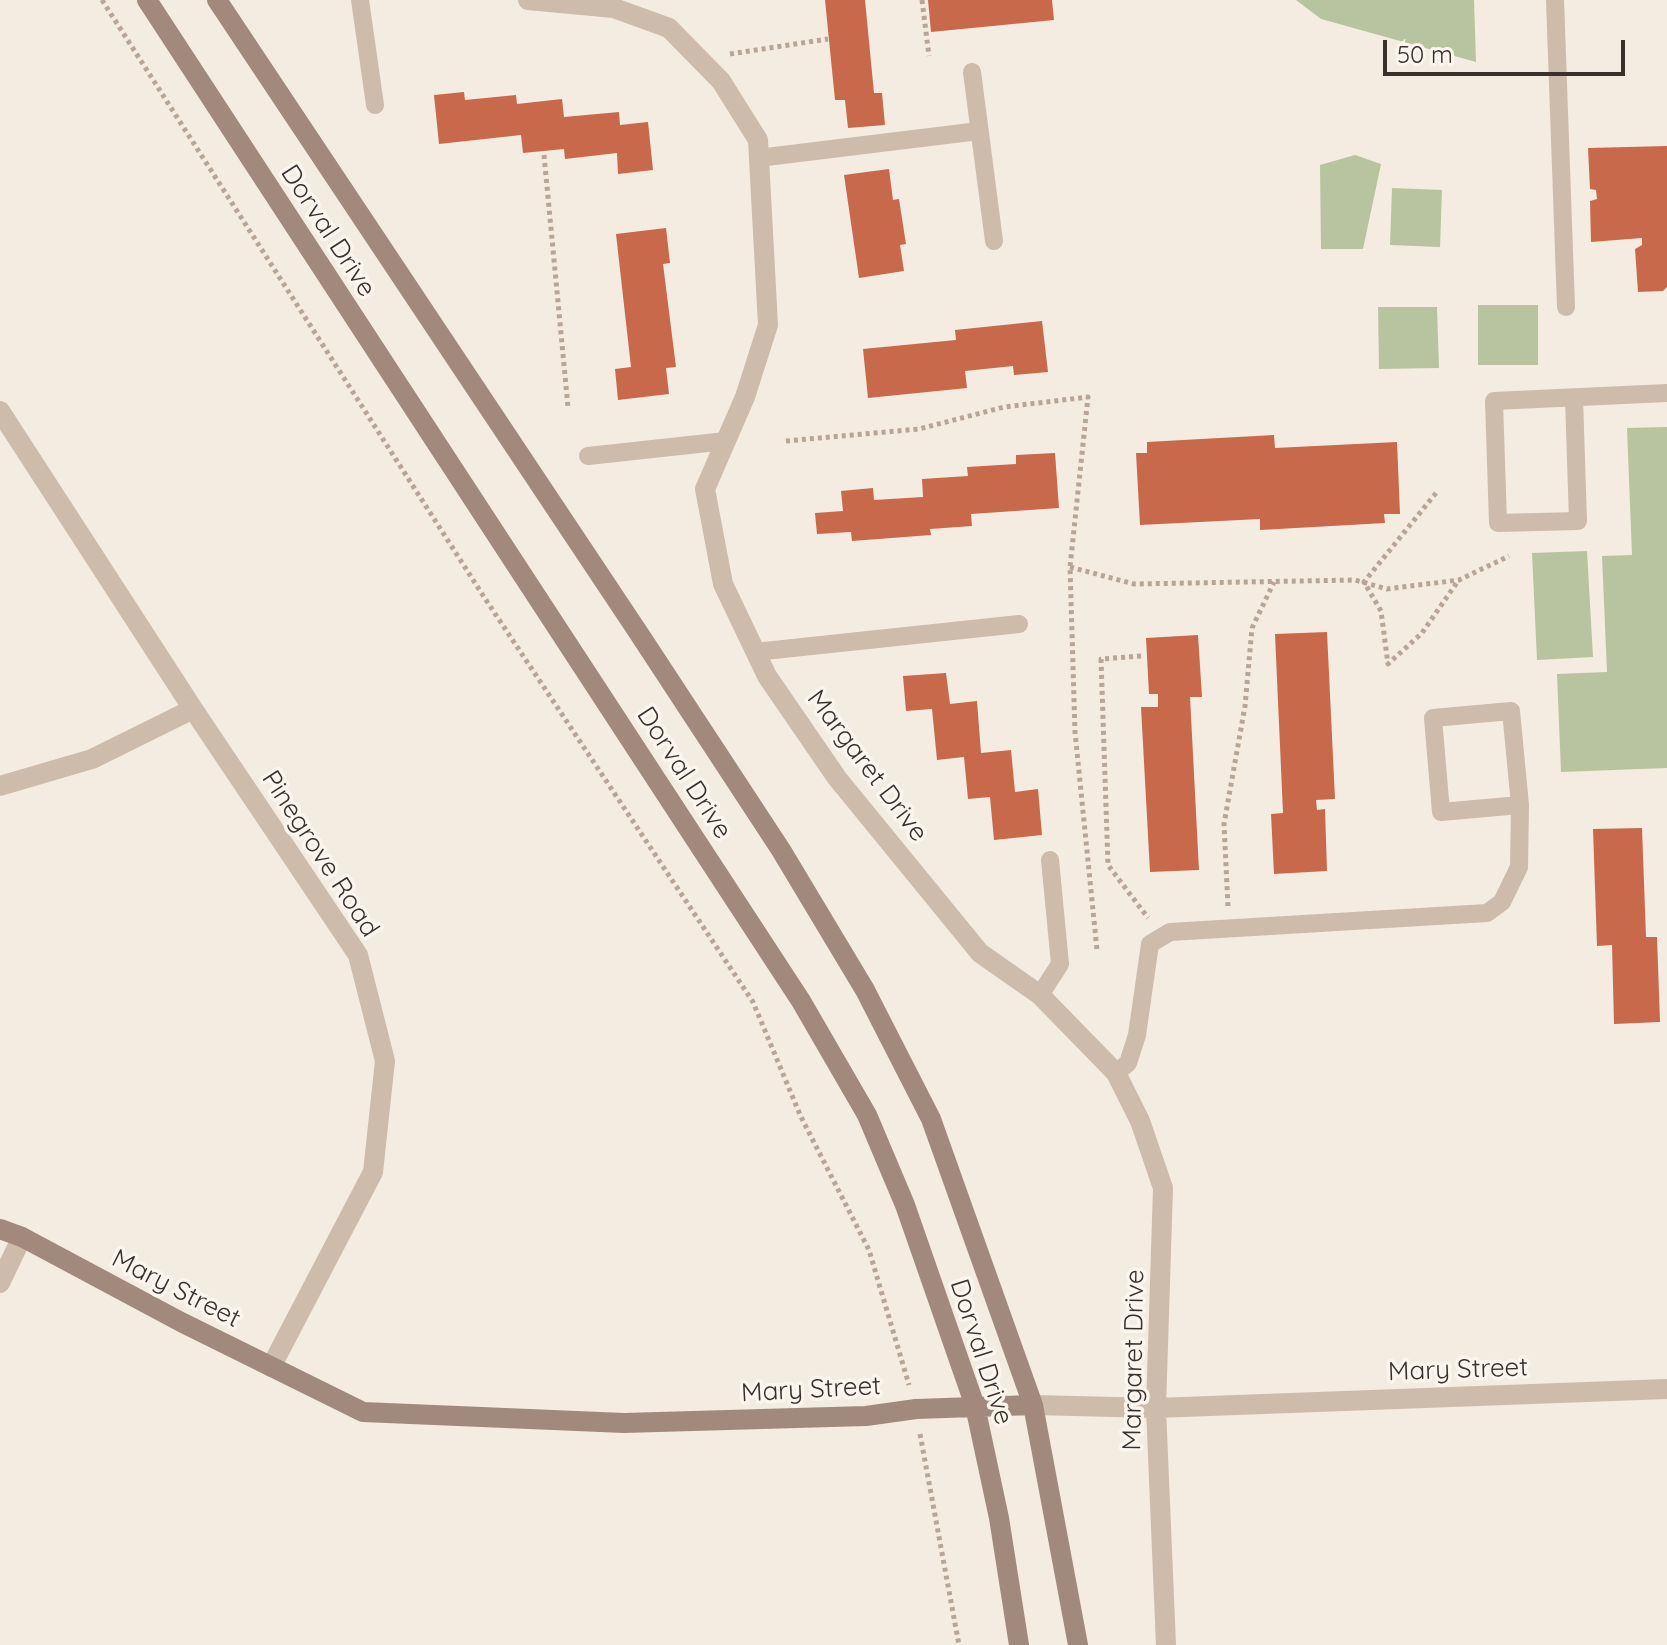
<!DOCTYPE html>
<style>
body{margin:0}
#map{position:relative;width:1667px;height:1645px;overflow:hidden;background:#f4ebe1;font-family:Quicksand,sans-serif}
canvas{display:block}
.scale{position:absolute;left:1383px;top:40px;width:242px;height:36px;box-sizing:border-box;border:4px solid #3b302b;border-top:0;padding-left:10px;font-size:24px;line-height:28px;white-space:nowrap;color:#3b302b;-webkit-text-stroke:6px #fbf5ee;paint-order:stroke}
</style>
<div id="map">
<canvas width="1667" height="1645"></canvas>
<div class="scale">50 m</div>
</div>
<script>
const c = document.querySelector('canvas').getContext('2d');
c.lineJoin = 'round';
function fillPath(path, color) { c.fillStyle = color; c.fill(path, 'evenodd'); }
const poly = rows => new Path2D(rows.map(r => 'M' + r).join(''));
function strokePath(path, color, width, dash) { c.strokeStyle = color; c.lineWidth = width; c.lineCap = dash ? 'butt' : 'round'; c.setLineDash(dash || []); c.stroke(path); }
function write(font, color, halo, rows, align = 'center') {
  c.font = font + ' Quicksand,sans-serif'; c.lineWidth = 7; c.setLineDash([]); c.textBaseline = 'middle'; c.strokeStyle = halo; c.fillStyle = color; for (const [text, x, y, turn = 0] of rows) {
    c.save(); c.translate(x, y); c.rotate((+turn || 0) * Math.PI / 180); c.textAlign = isNaN(turn) ? turn : align; if (halo) c.strokeText(text, 0, 0); c.fillText(text, 0, 0); c.restore();
  }
}
const green = poly([
 [1296,0,1474,0,1476,62,1321,19],
 [1355,155,1381,164,1363,249,1321,249,1320,165],
 [1392,188,1442,190,1440,247,1390,245],
 [1478,305,1538,305,1538,365,1478,365],
 [1378,307,1437,307,1439,368,1379,369],
 [1667,427,1667,768,1561,772,1557,674,1607,672,1602,556,1632,555,1627,428],
 [1587,551,1593,657,1537,660,1532,553]
]);
const building = poly([
 [825,0,865,0,874,93,882,93,885,125,848,128,845,100,835,100],
 [928,0,1052,0,1054,20,931,32],
 [464,92,465,100,516,95,517,104,562,99,564,117,619,112,620,125,648,122,653,170,618,174,617,153,565,159,564,149,523,153,521,135,439,144,434,95],
 [1667,146,1667,287,1663,291,1638,292,1635,249,1642,245,1642,238,1591,242,1590,201,1597,199,1596,190,1590,189,1588,148],
 [889,169,893,200,899,199,906,244,900,245,904,271,859,278,844,175],
 [666,228,670,263,663,264,676,367,666,368,669,394,618,400,615,369,631,367,616,234],
 [1042,321,1048,372,1014,375,1013,366,965,371,967,388,868,398,863,349,956,340,955,330],
 [1274,435,1275,448,1397,442,1400,514,1384,514,1385,523,1260,530,1260,519,1140,525,1136,453,1147,453,1147,442],
 [1055,453,1059,508,971,514,972,526,930,529,931,535,852,541,851,532,817,534,815,513,843,511,841,491,873,488,874,500,923,497,922,479,968,476,967,467,1016,464,1016,455],
 [1327,632,1335,799,1316,800,1317,810,1325,809,1327,871,1274,874,1271,814,1283,813,1275,634],
 [1198,635,1202,697,1190,697,1199,870,1150,872,1141,707,1158,707,1158,694,1149,694,1146,638],
 [946,673,950,704,977,701,981,753,1011,750,1015,792,1038,789,1042,835,994,840,990,797,968,799,964,757,937,760,932,709,906,711,903,676],
 [1642,828,1646,937,1657,937,1660,1022,1614,1024,1612,945,1597,946,1593,829]
]);
const path = poly([
 [102,0,484,597,753,1002,801,1117,869,1250,909,1385],
 [922,0,929,56],
 [730,54,828,39],
 [544,155,568,407],
 [786,441,919,429,1004,407,1088,397,1070,567,1075,732,1097,950],
 [1436,493,1364,582,1381,611,1388,664,1422,633,1458,581],
 [1070,567,1134,584,1355,580,1387,589,1459,580,1509,556],
 [1141,656,1101,659,1108,865,1148,918],
 [1228,906,1224,824,1245,706,1252,628,1274,582],
 [920,1434,959,1645]
]);
const lane = poly([
 [360,0,375,105],
 [1555,0,1566,307],
 [972,72,994,241],
 [758,158,979,131],
 [1574,398,1578,521,1498,523,1494,401,1667,393],
 [588,456,726,441],
 [755,652,1019,624],
 [1040,995,1060,964,1050,860],
 [1116,1073,1128,1063,1137,1035,1150,944,1170,932,1487,913,1502,902,1519,867,1520,805,1511,711,1433,718,1441,812,1520,805]
]);
const street = poly([
 [528,0,614,8,669,28,721,81,758,140,768,325,745,397,705,489,723,584,767,676,837,778,980,953,1040,995,1116,1073,1140,1121,1163,1188,1156,1408,1166,1645],
 [0,411,193,709,358,955,385,1061,373,1172,271,1367],
 [0,786,92,759,193,709],
 [0,1283,22,1237],
 [1033,1405,1156,1408,1667,1389]
]);
const secondary = poly([
 [147,0,801,1001,867,1115,905,1205,975,1406,999,1518,1019,1645],
 [217,0,638,632,781,850,865,990,931,1119,1033,1405,1078,1645],
 [0,1229,22,1237,181,1322,363,1412,624,1423,866,1416,916,1409,1033,1405]
]);
const streetNames = [
 ["Dorval Drive",328,231,57],
 ["Margaret Drive",867,766,53],
 ["Dorval Drive",684,773,57],
 ["Pinegrove Road",320,854,57],
 ["Mary Street",176,1289,27],
 ["Dorval Drive",981,1352,72],
 ["Margaret Drive",1134,1360,-89],
 ["Mary Street",1458,1370,-2],
 ["Mary Street",811,1390,-3]
];
fillPath(green, '#b8c4a0');
fillPath(building, '#c8694b');
strokePath(path, '#b9a596', 5, [4, 4]);
strokePath(lane, '#cdbbac', 18);
strokePath(street, '#cdbbac', 20);
strokePath(secondary, '#a18a7d', 20);
write('26px', '#3b302b', '#fbf5ee', streetNames);
</script>
